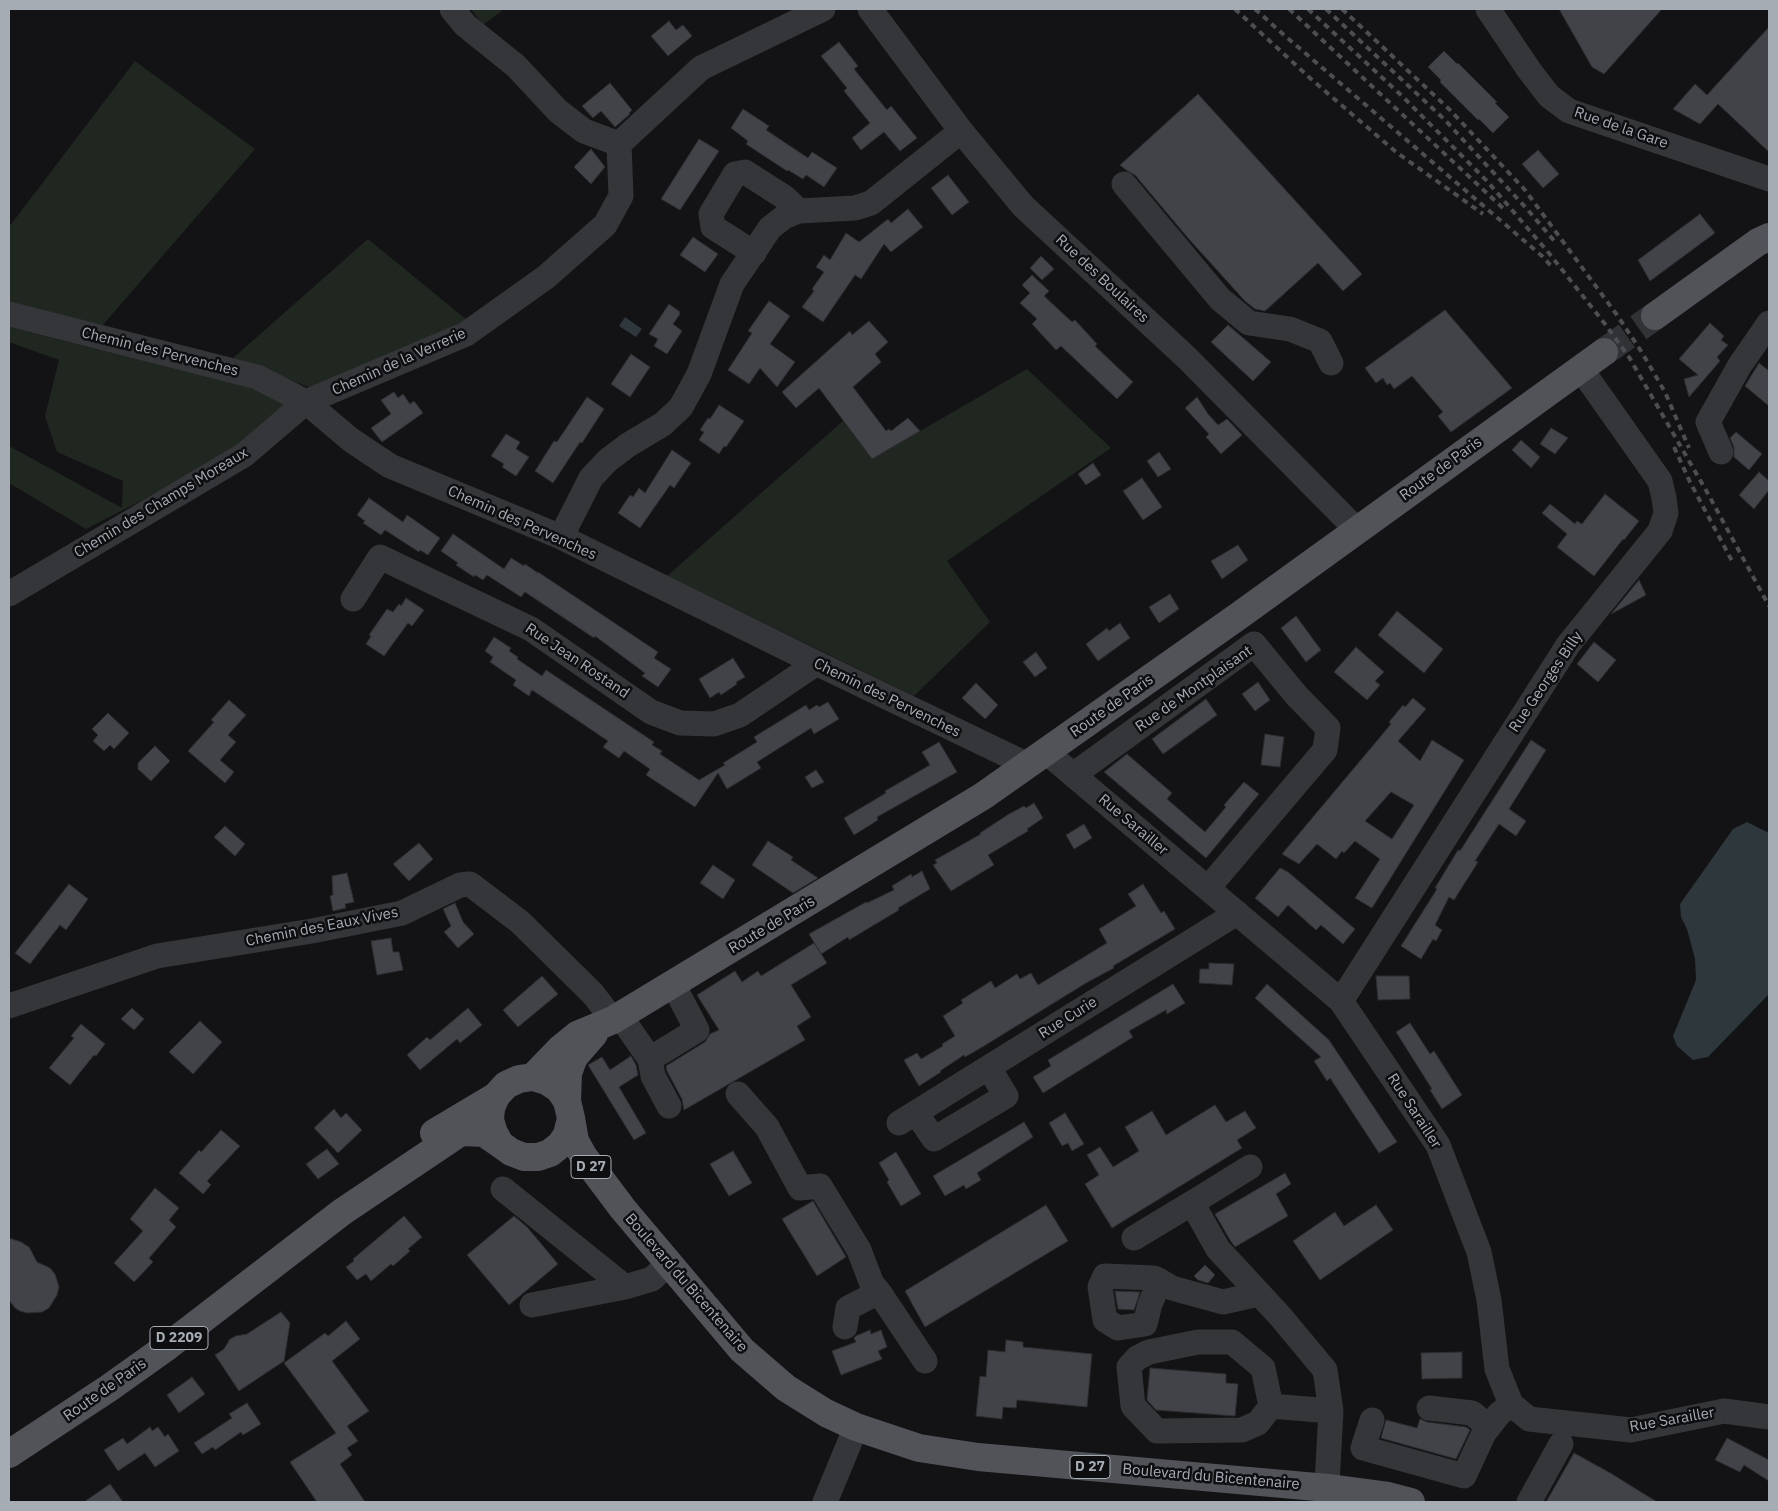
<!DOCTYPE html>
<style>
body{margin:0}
#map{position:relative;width:1778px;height:1511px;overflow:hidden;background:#131315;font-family:"IBM Plex Sans",sans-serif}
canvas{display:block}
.frame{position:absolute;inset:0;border:10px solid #a6acb4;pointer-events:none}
</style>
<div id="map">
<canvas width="1778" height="1511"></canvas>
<div class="frame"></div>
</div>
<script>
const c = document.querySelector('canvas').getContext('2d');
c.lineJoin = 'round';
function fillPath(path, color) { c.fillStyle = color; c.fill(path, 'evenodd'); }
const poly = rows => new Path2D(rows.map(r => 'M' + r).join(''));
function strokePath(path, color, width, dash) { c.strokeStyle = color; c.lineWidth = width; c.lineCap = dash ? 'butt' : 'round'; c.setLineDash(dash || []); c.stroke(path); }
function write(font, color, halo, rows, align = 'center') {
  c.font = font + ' "IBM Plex Sans",sans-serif'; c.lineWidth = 5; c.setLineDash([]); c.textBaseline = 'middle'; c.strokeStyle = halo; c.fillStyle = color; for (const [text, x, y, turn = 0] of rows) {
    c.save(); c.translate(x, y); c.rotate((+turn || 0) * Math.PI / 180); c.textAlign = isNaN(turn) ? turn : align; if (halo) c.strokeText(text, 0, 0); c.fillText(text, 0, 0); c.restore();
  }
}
const green = poly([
 [471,9,504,9,483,25],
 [135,61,255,149,102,326,9,303,9,227],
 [368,239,467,320,314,389,233,358],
 [9,327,267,392,290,404,242,449,86,529,9,483,9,446,122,508,123,481,57,452,45,416,59,360,9,342],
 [1027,369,1111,448,947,561,990,622,914,696,667,576,843,421,872,459]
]);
const water = poly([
 [625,317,642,329,636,337,619,326],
 [1747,822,1769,833,1769,994,1708,1057,1693,1060,1677,1046,1673,1036,1696,980,1695,959,1687,929,1681,917,1680,904,1733,829]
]);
const building = poly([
 [1559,9,1662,9,1604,74,1592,67,1559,9],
 [669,21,676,30,683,25,692,36,668,56,651,36,669,21],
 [1769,27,1769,152,1718,104,1700,124,1673,109,1695,84,1707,95,1769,27],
 [839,42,858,66,854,69,887,110,891,106,917,138,900,151,884,132,861,150,852,138,870,123,844,91,847,88,821,56,839,42],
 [1444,51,1457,64,1458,63,1497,102,1495,103,1509,117,1493,133,1479,119,1478,120,1440,82,1441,80,1428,67,1444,51],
 [610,83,632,110,629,113,630,114,615,127,601,111,593,118,582,106,610,83],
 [1198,94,1362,274,1343,291,1318,263,1265,311,1255,309,1245,301,1188,238,1135,175,1126,170,1120,165,1198,94],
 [743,109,769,126,766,130,808,158,812,152,837,168,824,187,806,175,803,179,788,170,787,171,746,144,748,141,731,128,743,109],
 [699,139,719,151,680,210,661,199,699,139],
 [591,149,605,167,591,184,574,167,591,149],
 [1538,150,1559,174,1543,188,1522,164,1538,150],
 [948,175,969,202,952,215,931,188,948,175],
 [908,209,923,227,891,252,884,244,861,279,855,275,823,322,802,307,814,291,812,289,824,272,816,267,824,255,830,260,846,233,859,242,888,219,891,223,908,209],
 [1700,214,1715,233,1650,281,1638,260,1700,214],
 [693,237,718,254,705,272,680,255,693,237],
 [1041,256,1054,269,1042,280,1030,268,1041,256],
 [1032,275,1049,291,1044,296,1072,322,1075,320,1097,344,1095,346,1133,382,1117,399,1061,346,1056,350,1032,324,1037,319,1020,303,1030,293,1022,285,1032,275],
 [769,301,790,316,770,344,795,362,777,387,760,368,749,384,728,370,752,333,748,331,769,301],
 [669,304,680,312,679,313,680,314,673,324,682,331,667,354,654,346,658,339,649,334,669,304],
 [1445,310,1512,388,1451,432,1438,416,1443,412,1412,376,1394,389,1390,383,1387,385,1383,378,1376,383,1365,368,1445,310],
 [869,321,888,342,875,354,881,362,853,387,886,431,889,429,891,431,908,418,920,431,872,459,819,388,796,408,782,392,850,331,852,335,869,321],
 [1710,323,1724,336,1721,340,1728,345,1717,357,1720,361,1689,397,1684,379,1698,375,1679,359,1710,323],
 [1228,325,1271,362,1253,381,1211,342,1228,325],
 [631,354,650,367,630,397,611,384,631,354],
 [1759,363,1769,371,1769,406,1745,386,1759,363],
 [394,392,398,398,403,394,410,404,414,401,423,413,382,442,371,428,391,414,381,400,394,392],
 [587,397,604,409,582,443,580,442,553,483,535,471,554,441,557,442,587,397],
 [1197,397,1208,414,1218,425,1227,419,1242,435,1221,454,1206,437,1209,434,1185,408,1197,397],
 [719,405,744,421,726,447,724,446,719,454,699,440,704,432,700,430,708,418,710,419,719,405],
 [1551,428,1568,438,1555,454,1540,444,1551,428],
 [1736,432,1762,454,1749,470,1734,457,1734,447,1730,438,1736,432],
 [506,434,520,442,516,449,529,457,516,476,502,467,504,464,491,456,506,434],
 [1521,440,1540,457,1531,468,1512,450,1521,440],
 [672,450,691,463,674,488,670,485,640,528,618,513,630,495,633,497,639,488,645,493,672,450],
 [1159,452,1171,469,1158,477,1147,461,1159,452],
 [1093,463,1101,475,1086,485,1078,474,1093,463],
 [1759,472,1769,481,1769,490,1754,509,1739,495,1759,472],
 [1142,478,1162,507,1143,520,1123,491,1142,478],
 [1605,494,1639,521,1624,540,1623,539,1594,576,1557,547,1567,534,1542,513,1550,504,1575,524,1577,521,1582,524,1605,494],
 [369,498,403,522,407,515,440,538,428,555,420,550,419,552,385,530,381,535,363,523,365,521,357,515,369,498],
 [453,534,504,569,511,558,524,566,525,564,538,573,538,572,658,652,654,658,671,669,658,687,642,676,645,673,595,636,594,638,525,592,521,597,487,575,483,580,475,575,474,577,456,565,458,563,441,551,453,534],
 [1238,545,1248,560,1222,579,1211,561,1238,545],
 [1639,580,1646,595,1611,614,1639,580],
 [1170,594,1179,609,1159,623,1149,607,1170,594],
 [406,598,424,610,412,626,408,623,384,656,366,644,371,636,369,635,387,609,393,612,399,604,401,606,406,598],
 [1397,611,1443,649,1424,673,1378,635,1397,611],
 [1296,616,1321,650,1306,662,1281,628,1296,616],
 [1120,623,1130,638,1098,661,1086,644,1107,628,1109,631,1120,623],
 [494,637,511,648,509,651,518,657,517,659,542,676,546,670,654,742,652,745,662,751,660,754,699,780,725,765,723,763,757,742,754,737,806,705,809,710,817,705,819,707,828,702,839,719,814,734,811,728,757,762,761,768,727,789,718,773,695,807,646,775,650,769,624,751,619,758,603,747,608,741,583,724,532,690,529,696,513,685,516,680,490,662,493,657,485,651,494,637],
 [1594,642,1616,660,1598,682,1577,664,1594,642],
 [1356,647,1384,672,1375,681,1380,685,1367,700,1334,672,1356,647],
 [1036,652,1047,668,1035,677,1023,662,1036,652],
 [733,658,745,677,736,682,737,684,721,695,719,692,710,698,699,679,733,658],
 [1258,682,1270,700,1255,711,1242,694,1258,682],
 [976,683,998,705,985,719,962,698,976,683],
 [1413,698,1426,709,1398,741,1420,761,1432,740,1464,760,1372,908,1355,898,1380,859,1355,841,1344,853,1342,851,1336,859,1317,844,1299,864,1282,854,1391,724,1389,722,1403,705,1405,707,1413,698],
 [1391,792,1414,805,1392,839,1365,821,1391,792],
 [1206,699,1217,715,1163,754,1152,739,1206,699],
 [229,700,246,715,228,735,236,742,220,760,234,772,225,783,188,751,214,722,211,720,229,700],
 [108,713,129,733,114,749,110,745,104,751,93,741,98,735,92,729,108,713],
 [1265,734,1284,737,1280,767,1261,765,1265,734],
 [1531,740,1546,750,1509,809,1526,821,1516,836,1499,824,1475,861,1478,862,1454,900,1449,897,1435,925,1442,930,1436,941,1433,939,1421,959,1401,946,1437,889,1435,888,1458,850,1460,851,1531,740],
 [939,742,957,772,877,817,878,820,854,835,844,818,886,793,885,791,930,765,922,752,939,742],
 [155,746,170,761,151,781,138,769,138,763,155,746],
 [1127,754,1172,793,1167,799,1205,832,1226,807,1224,805,1244,782,1259,794,1206,858,1104,772,1127,754],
 [816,770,824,782,812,788,805,777,816,770],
 [1034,803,1043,818,1027,829,1028,831,988,855,994,865,951,891,933,865,937,863,935,860,981,834,980,833,1009,814,1024,806,1026,808,1034,803],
 [1084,824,1092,838,1074,849,1066,835,1084,824],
 [225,826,245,844,235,856,214,837,225,826],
 [768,841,793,857,791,860,818,878,793,893,752,865,768,841],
 [419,843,433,859,409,881,393,864,419,843],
 [713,865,735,880,723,899,700,883,713,865],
 [1280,868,1288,872,1355,929,1343,944,1321,925,1316,930,1288,905,1278,917,1255,898,1280,868],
 [922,871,930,889,898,908,899,910,849,940,848,937,821,954,809,934,866,902,867,903,894,890,892,886,911,874,912,877,922,871],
 [347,873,354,902,345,904,346,908,333,911,330,896,333,895,332,876,347,873],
 [69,884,88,899,66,930,60,925,30,964,15,953,69,884],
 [1143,884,1161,913,1164,911,1175,929,1113,966,1114,968,1086,983,984,1046,965,1057,964,1055,940,1071,941,1072,919,1086,904,1060,917,1053,921,1059,943,1046,942,1044,955,1036,943,1016,963,1003,961,1000,991,981,995,988,1017,974,1020,979,1031,973,1038,985,1107,943,1099,929,1136,906,1128,894,1143,884],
 [455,903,463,922,474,934,458,948,444,932,451,926,443,909,455,903],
 [391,938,393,952,399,952,403,970,377,975,371,941,391,938],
 [814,943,827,963,791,985,811,1017,797,1026,805,1040,684,1110,682,1099,667,1071,666,1066,705,1042,710,1034,719,1030,697,995,735,971,742,982,758,971,761,976,814,943],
 [1209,963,1234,964,1232,985,1199,983,1200,969,1209,969,1209,963],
 [542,976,558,994,518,1027,503,1010,542,976],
 [1376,976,1409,976,1410,999,1378,1000,1376,976],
 [1173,984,1185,1003,1167,1014,1166,1010,1129,1031,1133,1037,1043,1093,1033,1077,1051,1066,1048,1060,1173,984],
 [1267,984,1329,1040,1397,1142,1379,1153,1330,1078,1327,1081,1314,1061,1321,1057,1255,998,1267,984],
 [132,1008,144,1019,134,1030,121,1019,132,1008],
 [468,1008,482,1025,460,1043,457,1039,420,1070,407,1055,427,1037,430,1040,468,1008],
 [200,1021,222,1042,193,1074,169,1052,200,1021],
 [1410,1023,1430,1054,1434,1051,1462,1095,1442,1109,1430,1090,1432,1089,1396,1032,1410,1023],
 [81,1024,105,1044,96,1056,94,1055,70,1085,49,1068,74,1038,71,1036,81,1024],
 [631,1056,636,1065,638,1075,619,1087,646,1133,634,1140,588,1065,602,1057,610,1070,631,1056],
 [1215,1105,1226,1122,1245,1111,1256,1128,1237,1140,1242,1148,1112,1228,1085,1184,1099,1175,1087,1155,1100,1147,1113,1167,1139,1151,1125,1127,1152,1111,1166,1135,1215,1105],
 [334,1109,341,1118,346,1113,362,1130,338,1153,314,1128,334,1109],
 [1065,1113,1084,1144,1072,1151,1068,1143,1062,1146,1049,1123,1065,1113],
 [1024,1122,1033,1137,977,1173,981,1180,966,1189,964,1185,945,1196,933,1176,1024,1122],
 [221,1130,240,1146,207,1181,211,1185,203,1194,179,1173,199,1150,201,1152,221,1130],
 [327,1149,339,1164,318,1179,306,1164,327,1149],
 [733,1151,752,1183,729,1196,710,1164,733,1151],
 [896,1152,921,1194,901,1206,887,1182,889,1180,879,1163,896,1152],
 [1285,1173,1291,1184,1276,1194,1288,1216,1235,1247,1230,1240,1215,1214,1285,1173],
 [155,1188,179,1208,169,1220,176,1227,149,1258,153,1262,134,1282,114,1263,143,1231,130,1219,155,1188],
 [813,1201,846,1257,817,1276,782,1219,813,1201],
 [1046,1205,1068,1241,925,1327,905,1291,1046,1205],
 [1376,1205,1393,1230,1320,1280,1293,1241,1335,1212,1344,1226,1376,1205],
 [404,1216,422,1237,408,1249,410,1251,393,1266,391,1264,371,1281,366,1274,357,1280,346,1267,354,1261,353,1259,404,1216],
 [514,1216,527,1227,558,1264,509,1305,467,1255,514,1216],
 [9,1238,21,1242,29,1247,37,1262,50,1268,55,1274,59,1287,57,1295,49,1308,42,1312,27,1313,20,1311,15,1308,9,1300,9,1238],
 [1205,1265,1215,1275,1208,1283,1198,1280,1194,1276,1205,1265],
 [1115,1291,1140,1292,1134,1310,1118,1309,1115,1291],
 [281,1312,290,1323,284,1361,239,1391,215,1355,224,1349,230,1339,236,1336,247,1334,281,1312],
 [346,1321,360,1339,332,1361,369,1411,347,1426,358,1441,347,1448,352,1455,340,1464,365,1502,317,1502,290,1462,336,1433,284,1363,325,1333,328,1336,346,1321],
 [870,1330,871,1334,881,1330,887,1347,878,1351,882,1359,841,1375,832,1351,856,1342,854,1338,856,1336,870,1330],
 [1006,1340,1023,1342,1023,1347,1092,1354,1087,1407,1017,1400,1016,1408,1003,1407,1002,1419,976,1416,980,1376,986,1377,988,1350,1005,1352,1006,1340],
 [1462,1352,1462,1378,1422,1379,1421,1353,1462,1352],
 [1150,1368,1226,1374,1226,1383,1238,1384,1235,1416,1156,1410,1147,1400,1150,1368],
 [192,1377,205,1394,179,1413,167,1395,192,1377],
 [247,1403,261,1424,243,1435,241,1432,215,1450,213,1447,202,1454,194,1443,232,1418,229,1414,247,1403],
 [1420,1419,1427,1422,1466,1427,1470,1430,1456,1459,1381,1438,1386,1420,1417,1428,1420,1419],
 [150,1427,152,1431,158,1427,165,1437,168,1434,179,1451,155,1467,145,1453,118,1471,104,1450,123,1438,127,1444,150,1427],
 [1727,1438,1769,1460,1769,1481,1744,1465,1740,1472,1715,1460,1727,1438],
 [1574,1453,1612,1474,1657,1502,1546,1502,1574,1453],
 [110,1484,123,1502,84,1502,110,1484]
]);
const majorTunnel = poly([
 [1604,352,1655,316]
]);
const minor = poly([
 [452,9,465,25,516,66,558,111,584,131,619,144],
 [870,9,961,131,1023,206,1187,358,1357,530],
 [1488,9,1529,70,1549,96,1569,111,1769,179],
 [1124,184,1220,299,1249,323,1290,329,1320,341,1331,363],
 [754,253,713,227,711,214,735,174,745,172,784,197,799,211],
 [9,314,257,377,306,402,351,440,390,466,561,537,814,662,1028,765],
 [1721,452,1708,422,1740,365,1769,323],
 [561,537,591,478,608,460,628,445,663,424,681,407,699,374,732,284,770,228,784,217,799,211,855,208,871,203,961,131],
 [9,594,244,455,306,402,466,334,546,277,605,225,621,196,619,144,701,68,823,9],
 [353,599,380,557,531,629,651,712,680,723,714,724,740,715,811,667,814,662],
 [1046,752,1341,1001,1438,1145,1479,1252,1489,1300,1497,1369,1511,1404,1529,1419,1631,1430,1724,1411,1769,1417],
 [1073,775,1254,644,1296,695,1328,728,1325,750,1208,888],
 [1341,1001,1568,645,1660,531,1666,513,1664,498,1660,481,1581,369],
 [9,1006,157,956,312,931,402,913,460,885,470,884,520,922,593,994,613,1020],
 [620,1016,650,1059,697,1030,673,984],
 [650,1059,653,1076,669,1106],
 [738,1094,767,1127,800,1188,820,1186,859,1250,872,1284,879,1292],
 [916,1113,934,1139,1006,1096,989,1068],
 [899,1123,1237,913],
 [503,1189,625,1287],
 [1192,1203,1250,1167],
 [1134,1238,1192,1203,1218,1249,1280,1316,1325,1370,1331,1411,1326,1502],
 [1160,1281,1150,1304,1145,1324,1118,1328,1105,1320,1100,1287,1105,1276,1154,1278,1160,1281,1172,1288,1223,1302,1259,1294],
 [532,1305,625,1287,652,1279,668,1264],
 [845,1327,848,1308,879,1292,925,1361],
 [1271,1406,1258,1423,1242,1430,1157,1431,1133,1406,1129,1367,1137,1358,1149,1352,1198,1342,1232,1342,1263,1368,1271,1406,1331,1411],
 [1429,1408,1472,1413,1489,1427],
 [1372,1420,1363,1448,1464,1476,1484,1433,1499,1414,1511,1404],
 [825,1502,856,1427],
 [1529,1502,1561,1444]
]);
const major = poly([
 [1655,316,1758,242,1769,237],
 [533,1077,561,1048,577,1035,613,1020,983,796,1240,615,1604,352],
 [567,1101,568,1073,574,1057,594,1034],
 [571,1118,567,1135,560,1145,550,1153,538,1157,524,1157,511,1152,500,1144,494,1133,490,1120,491,1108,496,1096,506,1085,519,1079,533,1077,547,1081,559,1089,567,1101,571,1118,575,1141,584,1157,623,1209,742,1350,786,1388,826,1413,856,1427,919,1448,978,1457,1328,1488,1388,1496,1411,1502],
 [434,1133,496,1096],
 [9,1454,109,1388,168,1346,342,1212,461,1132,484,1133,500,1144]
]);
const rail = poly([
 [1235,9,1311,79,1396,152,1483,214],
 [1255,9,1284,35,1542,256,1552,267],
 [1289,9,1505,210],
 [1308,9,1402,96,1487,181,1548,252,1605,324,1629,357,1707,492,1769,606],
 [1326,9,1444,119,1527,209,1556,243],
 [1342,9,1450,110,1525,190,1617,315,1641,351,1665,392,1689,448],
 [1674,447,1690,482,1732,561]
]);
const shields = [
 [591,1167,40],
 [179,1338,58],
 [1090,1467,40]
];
const shieldNames = [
 ["D 27",591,1167],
 ["D 2209",179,1338],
 ["D 27",1090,1467]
];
const streetNames = [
 ["Rue de la Gare",1621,128,19],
 ["Rue des Boulaires",1102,279,43],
 ["Chemin des Pervenches",160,352,14],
 ["Chemin de la Verrerie",399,362,-24],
 ["Route de Paris",1441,469,-36],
 ["Chemin des Champs Moreaux",161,503,-31],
 ["Chemin des Pervenches",522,523,24],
 ["Rue Jean Rostand",577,661,34],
 ["Rue Georges Billy",1546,682,-56],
 ["Rue de Montplaisant",1194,689,-35],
 ["Chemin des Pervenches",887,698,26],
 ["Route de Paris",1112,706,-35],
 ["Rue Sarailler",1133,825,40],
 ["Route de Paris",772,925,-31],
 ["Chemin des Eaux Vives",322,927,-11],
 ["Rue Curie",1068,1018,-32],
 ["Rue Sarailler",1414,1111,57],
 ["Boulevard du Bicentenaire",686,1283,49],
 ["Route de Paris",105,1390,-35],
 ["Rue Sarailler",1672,1420,-10],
 ["Boulevard du Bicentenaire",1211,1477,5]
];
fillPath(green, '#202720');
fillPath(water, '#2d373c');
fillPath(building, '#424348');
strokePath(building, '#2d2e30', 1);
strokePath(majorTunnel, '#303235', 28, [28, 14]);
strokePath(minor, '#343639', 25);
strokePath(major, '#515358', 28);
strokePath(rail, '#4c4e52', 4, [6, 5]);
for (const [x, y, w] of shields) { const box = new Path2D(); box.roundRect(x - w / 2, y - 11.5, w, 23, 4); c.fillStyle = '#0e0e10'; c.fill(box); strokePath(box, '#a6acb4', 1); }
write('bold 14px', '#a6acb4', null, shieldNames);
write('15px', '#a6acb4', '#0e0e10', streetNames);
</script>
